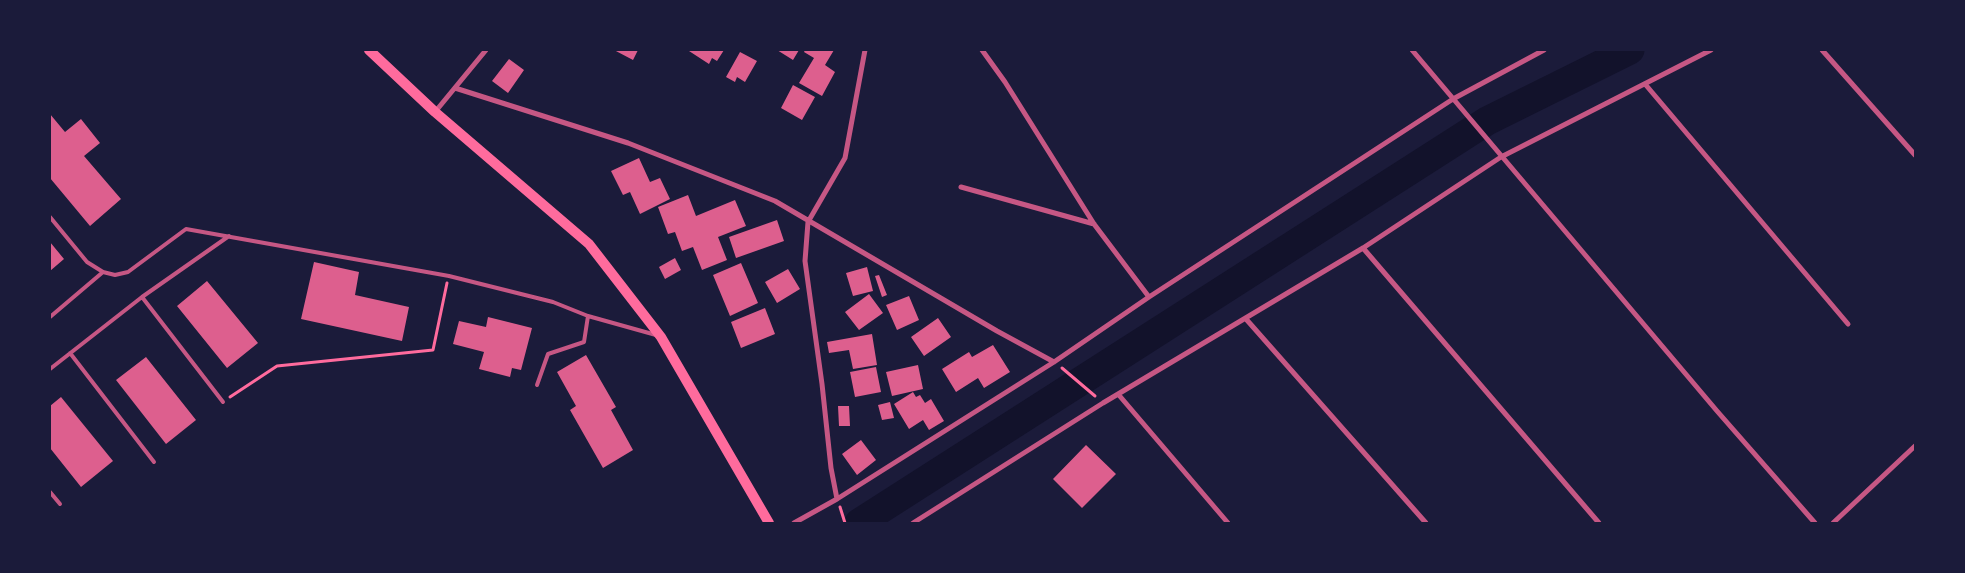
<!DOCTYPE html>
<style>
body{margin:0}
#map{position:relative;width:1965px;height:573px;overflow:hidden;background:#1b1b3a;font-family:"DM Sans",sans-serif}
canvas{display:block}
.frame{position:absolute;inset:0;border:51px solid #1b1b3a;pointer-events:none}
</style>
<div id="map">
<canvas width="1965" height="573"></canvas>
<div class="frame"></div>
</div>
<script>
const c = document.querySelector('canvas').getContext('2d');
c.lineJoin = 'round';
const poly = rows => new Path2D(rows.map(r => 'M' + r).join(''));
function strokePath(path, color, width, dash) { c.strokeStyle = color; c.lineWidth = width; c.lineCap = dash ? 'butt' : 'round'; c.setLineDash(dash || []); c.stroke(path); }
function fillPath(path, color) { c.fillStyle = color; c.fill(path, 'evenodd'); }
const river = poly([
 [859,523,1487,121,1630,50]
]);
const building = poly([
 [614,50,638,50,633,60],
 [690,50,724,50,717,61,712,58,709,64,689,51],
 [777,50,799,50,793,60],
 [805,50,834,50,825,65,835,72,822,96,799,83,814,58,804,52],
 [740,52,757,61,745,82,737,77,735,82,726,77],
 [509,59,524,70,508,93,492,81],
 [793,85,815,97,802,120,781,108],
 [50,114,65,132,81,119,100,143,84,156,121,199,90,226,50,178],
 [639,158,650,182,660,178,670,199,640,214,630,192,623,195,611,171],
 [688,195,696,216,735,200,746,226,718,237,727,260,702,270,693,247,682,251,675,232,668,234,658,207],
 [777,220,784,241,736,258,729,237],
 [50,242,64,259,50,271],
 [675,258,681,270,665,279,659,267],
 [314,262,359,272,355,295,409,307,402,341,301,319],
 [741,263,758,303,730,316,713,275],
 [867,267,873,291,853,296,846,273],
 [788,269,800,289,777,303,765,282],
 [879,275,887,295,882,297,875,276],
 [207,281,258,343,227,368,177,306],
 [869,294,883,313,859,330,845,312],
 [909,296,919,320,897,330,886,305],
 [765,308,775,334,741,348,731,322],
 [488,317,532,328,521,370,512,368,510,377,479,369,484,352,453,344,459,321,486,327],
 [938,318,951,337,924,356,911,337],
 [872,334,877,365,853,369,849,350,829,353,827,342],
 [993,345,1010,372,984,388,978,378,956,392,942,369,969,352,972,357],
 [586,355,616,407,611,410,633,450,603,468,570,410,576,406,557,372],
 [146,357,196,420,166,444,116,380],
 [918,365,923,389,892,396,886,372],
 [876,367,881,392,855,397,850,372],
 [913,392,916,397,920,395,925,403,931,399,944,421,929,430,923,420,909,429,894,404],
 [61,397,113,461,81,487,50,448,50,406],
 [890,402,894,418,882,420,878,405],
 [838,406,849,406,850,426,839,426],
 [861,440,876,460,857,475,842,454],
 [1086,445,1116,474,1082,508,1053,479]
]);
const path = poly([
 [1062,368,1095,396],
 [230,397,277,366,433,350,447,283],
 [840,507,845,523]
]);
const service = poly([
 [50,217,87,262,103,272,115,275,128,272,186,229,449,276,553,302,588,316,656,335],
 [142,297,223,402],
 [50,317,103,272],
 [70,353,154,462],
 [50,369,142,297,229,236],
 [537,385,548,354,584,342,588,316],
 [50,492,60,504]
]);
const minor = poly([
 [982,50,1005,82,1094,224,1149,297],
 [1412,50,1717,411,1815,523],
 [1822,50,1915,155],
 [1645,84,1848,324],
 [455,88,628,143,775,201,997,331,1054,362],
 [435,112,486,50],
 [961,187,1094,224],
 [1363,248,1599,523],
 [1246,319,1426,523],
 [1118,394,1228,523],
 [837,499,831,468,822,384,805,261,808,222,845,158,865,50],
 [794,523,837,499,1054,362,1149,297,1453,99,1544,50],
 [913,523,1103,403,1363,248,1501,157,1711,50],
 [1833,523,1915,446]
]);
const secondary = poly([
 [369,50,435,112,589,244,661,337,769,523]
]);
strokePath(river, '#12122b', 29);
fillPath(building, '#dd5f8e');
strokePath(path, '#ff6b9d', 3);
strokePath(service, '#c65784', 4);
strokePath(minor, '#c65784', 5);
strokePath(secondary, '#ff6b9d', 10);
</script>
